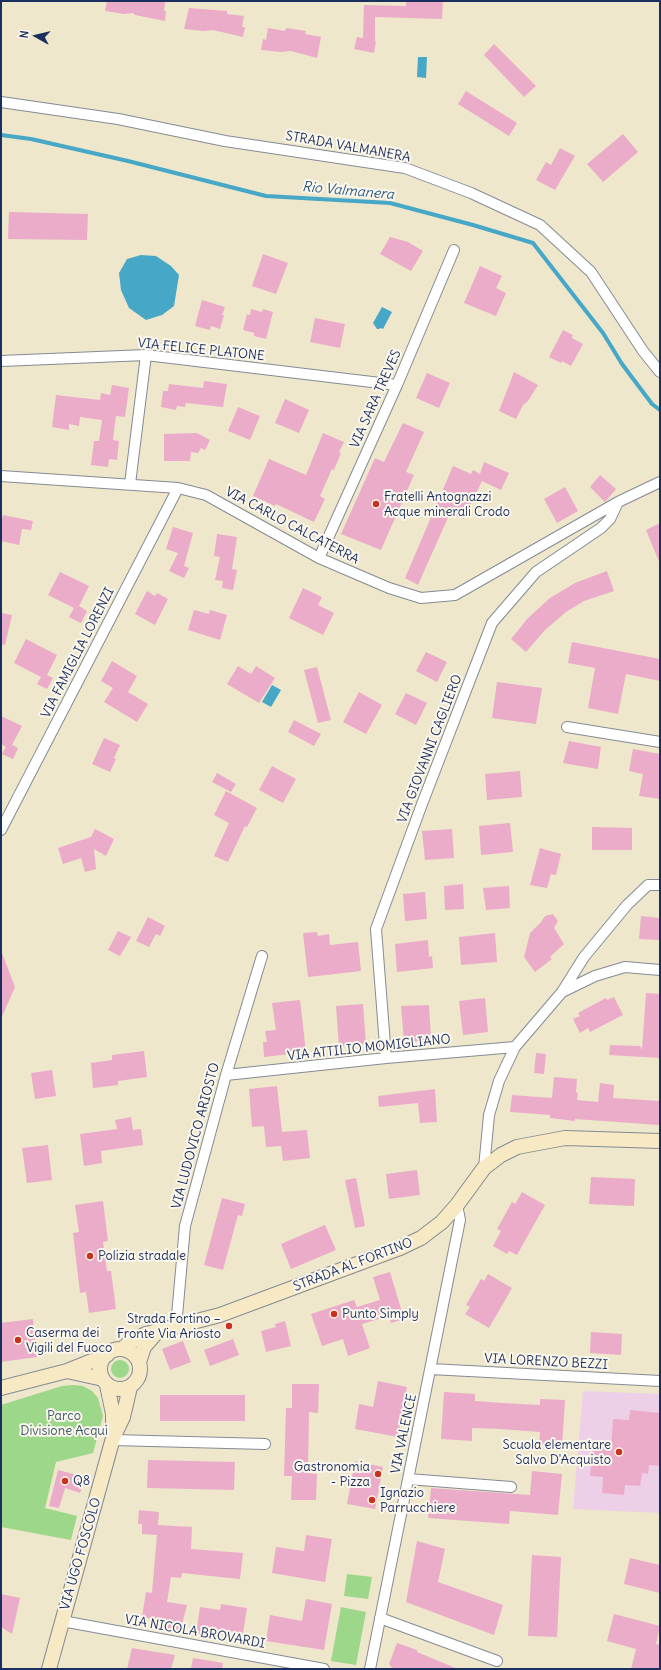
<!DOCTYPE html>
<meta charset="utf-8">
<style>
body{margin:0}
#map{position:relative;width:661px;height:1670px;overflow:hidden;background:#eee7cb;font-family:Delius,sans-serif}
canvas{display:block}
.frame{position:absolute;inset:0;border:2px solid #1b2f5e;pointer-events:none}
.north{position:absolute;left:16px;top:16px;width:40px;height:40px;-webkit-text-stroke:3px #fbf7ec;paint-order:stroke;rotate:278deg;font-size:11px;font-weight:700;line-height:16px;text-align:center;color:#1b2f5e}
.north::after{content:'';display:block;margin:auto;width:14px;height:18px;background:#1b2f5e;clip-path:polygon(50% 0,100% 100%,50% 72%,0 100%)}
</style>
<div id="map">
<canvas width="661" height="1670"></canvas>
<div class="frame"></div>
<div class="north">N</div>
</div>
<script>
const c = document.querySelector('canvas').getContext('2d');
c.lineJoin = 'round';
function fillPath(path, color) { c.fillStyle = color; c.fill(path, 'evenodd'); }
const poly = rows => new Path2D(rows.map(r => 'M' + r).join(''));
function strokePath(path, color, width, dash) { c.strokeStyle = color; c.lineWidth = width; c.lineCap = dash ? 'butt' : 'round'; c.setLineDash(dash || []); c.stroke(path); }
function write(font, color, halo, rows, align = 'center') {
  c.font = font + ' Delius,sans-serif'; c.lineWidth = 4; c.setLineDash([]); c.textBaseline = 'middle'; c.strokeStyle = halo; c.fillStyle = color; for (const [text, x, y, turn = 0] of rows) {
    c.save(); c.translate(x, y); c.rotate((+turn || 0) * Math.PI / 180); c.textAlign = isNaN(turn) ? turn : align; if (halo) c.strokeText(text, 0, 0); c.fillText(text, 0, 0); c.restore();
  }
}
const built = poly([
 [583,1391,660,1394,660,1513,573,1509]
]);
const green = poly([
 '111 1369a9 9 0 1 1 18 0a9 9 0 1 1-18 0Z',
 [73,1385,83,1386,92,1391,98,1398,103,1416,93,1453,56,1462,45,1508,77,1516,71,1540,1,1527,1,1405,62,1386],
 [347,1574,372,1577,368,1599,344,1596],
 [341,1607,366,1612,356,1665,331,1661]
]);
const water = poly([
 [418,57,427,57,426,78,417,77],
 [141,255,156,256,171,266,179,275,174,306,162,315,146,320,129,308,121,290,119,273,127,259],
 [382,307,392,312,383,329,381,328,379,329,377,329,373,323],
 [272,685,281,690,271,707,262,702]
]);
const stream = poly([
 [1,135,31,139,128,161,266,196,390,203,473,225,533,243,603,333,622,364,652,404,660,410]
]);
const building = poly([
 [107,1,165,1,164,11,166,11,165,21,135,15,134,13,124,14,105,11],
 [406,1,443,1,442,19,375,17,375,41,376,41,374,53,354,49,357,37,363,38,364,5,406,6],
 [189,8,227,11,227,14,244,16,242,27,245,27,243,37,213,30,203,31,184,29],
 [268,28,285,31,286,28,306,31,305,34,321,37,317,58,291,51,281,52,261,50,263,39,266,40],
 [494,44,536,86,524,97,484,55],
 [466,91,517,123,509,136,458,104],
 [623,134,638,152,603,182,587,164],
 [560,148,575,156,555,190,536,180,546,162,551,165],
 [9,212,88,214,87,240,8,239],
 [390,237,408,242,423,251,411,271,380,254],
 [263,254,288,263,276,294,252,286],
 [480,266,502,276,496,288,506,293,496,316,464,303],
 [202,300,225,307,222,315,224,315,220,329,211,326,210,330,195,326],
 [251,309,262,312,263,309,273,312,266,339,254,336,254,333,243,330,247,314,250,315],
 [315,318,345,324,340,348,310,342],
 [563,330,573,335,572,338,583,344,571,366,562,361,561,363,549,357],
 [514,372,538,385,528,401,523,405,516,419,499,411],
 [427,373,450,383,439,408,416,398],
 [204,381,227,384,223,407,186,403,185,407,177,406,176,410,161,407,163,391,168,391,169,384,203,388],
 [112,385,129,388,125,417,116,416,113,440,119,441,117,460,109,459,108,467,91,465,94,441,99,441,102,420,80,417,79,426,69,424,69,430,52,427,56,395,100,400,101,393,110,395],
 [285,399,309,410,299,433,275,423],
 [238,407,260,416,250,440,228,431],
 [403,423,424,432,406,472,414,475,381,550,341,534,375,458,384,462],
 [197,433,210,440,205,450,201,448,198,453,191,452,190,461,164,461,164,434],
 [323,433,344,442,339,452,341,453,334,470,332,469,320,496,325,499,314,522,276,504,275,506,253,496,269,459,306,475],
 [484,462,509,473,501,490,482,481,464,519,450,513,418,585,405,578,453,466,471,474,473,470,480,474],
 [600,475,616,489,605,502,590,487],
 [565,487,578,511,557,523,544,499],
 [3,515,33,521,31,530,22,529,19,545,1,541,1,523],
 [660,523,660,564,646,530],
 [173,527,193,533,184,566,189,568,184,578,169,571,178,553,166,549],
 [217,534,237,537,232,569,237,570,233,590,222,588,223,581,215,580,220,557,214,556],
 [607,571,614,591,584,601,566,612,545,630,526,652,511,639,528,618,550,598,575,583],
 [60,572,89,586,79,606,87,611,81,623,69,617,74,608,48,595],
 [303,588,322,597,318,605,334,613,323,635,289,618],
 [147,591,155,596,157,593,168,599,155,625,135,614],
 [194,610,209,614,210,610,227,615,220,640,188,630],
 [1,613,12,615,5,645,1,644],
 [26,639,57,655,47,675,53,678,47,689,37,684,41,677,14,663],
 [572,642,660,659,660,681,626,674,618,714,588,708,595,668,568,663],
 [426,652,447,662,437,682,416,671],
 [112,661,137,676,128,692,148,704,137,722,104,702,113,688,101,681],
 [238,666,251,674,256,666,275,678,259,703,227,684],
 [317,667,331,720,318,723,304,670],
 [497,682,542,688,536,724,492,718],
 [359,692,382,705,366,734,343,722],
 [406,693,427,703,416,725,395,714],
 [1,716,22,726,12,745,18,748,13,759,2,754,6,747,1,744],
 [294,720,321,734,314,746,288,732],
 [104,738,120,745,114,758,116,759,110,772,92,764],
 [569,741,601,747,598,769,563,763],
 [633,749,660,754,660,799,639,796,643,774,629,771],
 [272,766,296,779,283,803,259,790],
 [520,771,522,797,487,800,485,774],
 [217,773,236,784,231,792,212,782],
 [226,791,257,808,247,827,245,826,228,862,214,856,229,823,214,815],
 [510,823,513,852,481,855,479,826],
 [592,827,632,828,632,850,592,850],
 [95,829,114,839,106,856,94,849,96,869,85,872,81,858,63,864,58,848,91,837],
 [452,829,454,858,425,860,422,831],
 [540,848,561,854,556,875,551,874,547,888,530,885],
 [463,884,464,909,445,910,444,886],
 [509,886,510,908,486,910,483,888],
 [425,892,427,919,405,921,403,894],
 [553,914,558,921,554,928,564,944,550,957,552,959,535,972,524,957,530,933,541,922,545,916],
 [641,916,660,918,660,940,639,939],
 [148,917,165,926,160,936,156,934,149,947,136,941],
 [118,931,131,937,120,956,108,950],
 [317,932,318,936,329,934,330,945,358,942,361,971,308,977,303,933],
 [495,933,497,962,461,965,459,937],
 [428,940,429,957,432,956,433,968,397,972,395,944],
 [2,953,15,987,1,1019,1,954],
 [646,993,660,994,660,1058,609,1055,610,1045,640,1046,642,1050],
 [614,997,623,1015,590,1032,588,1028,580,1033,573,1019,580,1016,578,1013,606,998,607,1000],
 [485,998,488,1032,463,1035,459,1001],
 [300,1000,306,1052,264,1057,263,1042,267,1042,265,1031,276,1030,272,1003],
 [363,1004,366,1044,339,1047,336,1006],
 [429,1005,431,1040,404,1042,401,1006],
 [144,1051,147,1077,118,1081,118,1085,93,1088,91,1063,112,1060,112,1055],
 [536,1053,546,1054,544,1074,534,1073],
 [52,1070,56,1096,35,1099,31,1073],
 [554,1077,577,1079,576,1092,578,1093,577,1100,598,1102,600,1083,614,1085,613,1098,660,1101,659,1125,575,1119,575,1121,550,1118,550,1115,510,1112,512,1095,552,1098],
 [277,1086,282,1132,307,1130,310,1158,283,1161,281,1146,266,1147,264,1126,252,1127,249,1089],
 [435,1089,437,1122,420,1123,418,1103,379,1107,378,1096],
 [131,1117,133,1130,141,1129,143,1145,101,1151,102,1163,84,1166,80,1134,117,1129,115,1120],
 [48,1145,52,1180,27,1183,22,1148],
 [417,1170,420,1195,389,1199,386,1174],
 [591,1177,635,1179,634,1206,589,1204],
 [356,1178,365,1226,355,1228,345,1180],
 [522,1192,545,1205,517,1255,509,1251,507,1254,493,1246,501,1231,497,1229,512,1202,515,1204],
 [222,1198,245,1204,242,1216,238,1215,223,1270,204,1265],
 [103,1201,108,1241,103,1242,107,1271,111,1271,116,1309,89,1313,86,1292,80,1293,73,1233,79,1232,75,1205],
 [325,1225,336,1250,291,1269,281,1244],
 [390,1272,404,1319,391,1323,389,1316,362,1324,370,1348,348,1356,343,1339,322,1346,311,1314,354,1300,357,1307,380,1300,373,1277],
 [488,1274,512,1288,489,1328,465,1314,470,1307,466,1305,481,1279,484,1281],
 [33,1319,37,1357,1,1362,1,1323],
 [285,1321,291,1346,266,1352,261,1331,276,1327,275,1324],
 [591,1332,622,1334,621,1355,590,1353],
 [233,1339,239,1355,210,1366,204,1350],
 [183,1341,191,1362,170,1370,162,1349],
 [378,1381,407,1387,398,1437,355,1429,359,1404,373,1407],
 [292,1384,319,1384,318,1413,309,1412,308,1473,317,1474,316,1500,291,1500,292,1476,284,1476,286,1408,292,1408],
 [444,1392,475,1394,475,1401,502,1403,540,1405,540,1399,565,1400,562,1447,539,1445,540,1432,500,1429,472,1428,472,1441,441,1439],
 [160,1395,245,1395,245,1421,160,1421],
 [630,1410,660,1413,660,1466,649,1465,648,1474,642,1473,640,1486,625,1485,624,1495,602,1493,603,1477,590,1476,593,1445,611,1447,613,1419,629,1420],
 [148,1460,235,1462,234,1490,147,1488],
 [355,1461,383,1467,375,1509,347,1504],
 [58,1470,85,1477,80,1493,65,1488,59,1508,49,1506],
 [532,1471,562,1474,558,1515,510,1511,509,1524,428,1518,431,1488,530,1495],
 [139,1510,159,1512,158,1525,192,1527,191,1549,243,1553,240,1579,182,1573,181,1578,171,1577,167,1602,187,1605,180,1632,159,1629,160,1620,142,1617,146,1592,152,1593,157,1535,142,1534,142,1524,138,1524],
 [306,1535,332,1539,325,1582,272,1573,276,1547,304,1551],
 [417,1541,445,1549,438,1582,503,1605,494,1635,406,1602],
 [532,1555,561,1557,557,1637,528,1636],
 [630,1558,660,1565,660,1593,624,1584],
 [1,1594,20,1598,12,1634,1,1627],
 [306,1599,332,1604,324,1650,266,1641,270,1615,302,1621],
 [221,1604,247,1608,243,1633,221,1630,220,1638,196,1634,200,1607,220,1610],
 [614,1614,660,1626,656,1644,660,1645,659,1669,631,1669,636,1649,607,1641],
 [397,1643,417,1650,417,1652,458,1669,393,1669,389,1664],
 [132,1648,175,1655,171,1669,127,1669],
 [193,1658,223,1663,222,1669,191,1669]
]);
const street = poly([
 [1,102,118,119,225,141,405,168,471,193,540,225,591,272,643,351,660,372],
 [1,361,146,355,397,385],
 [1,476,178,488,206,495,319,558,389,588,421,598,455,595,618,502,660,482],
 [130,484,146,355],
 [319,558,397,385,454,250],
 [567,727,660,742],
 [1,830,178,488],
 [562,992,584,957,627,905,648,885,660,885],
 [386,1058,376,929,422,804,492,623,536,572,601,528,610,519,618,502],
 [226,1075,386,1058,515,1047],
 [484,1168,489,1115,499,1081,515,1047,562,992,595,976,625,967,660,970],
 [176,1327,185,1226,226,1075,262,956],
 [430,1369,660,1381],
 [113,1440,265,1444],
 [408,1479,511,1487],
 [380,1618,497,1661],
 [62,1621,324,1669],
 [370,1669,460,1220,457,1205]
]);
const secondary = poly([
 [122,1349,130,1342,146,1334,220,1315,400,1248,421,1238,442,1222,457,1205,484,1168,501,1155,517,1147,565,1138,660,1141],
 '100 1369a20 20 0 1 1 40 0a20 20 0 1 1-40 0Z',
 [139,1362,144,1347,157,1332],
 [67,1371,103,1379],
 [107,1385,113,1414,113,1434],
 [1,1388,67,1371,107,1355],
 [49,1669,113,1438,123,1417,130,1387]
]);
const markers = [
 [376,504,4,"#c8321e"],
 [90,1256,4,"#c8321e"],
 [334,1314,4,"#c8321e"],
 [229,1326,4,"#c8321e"],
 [18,1340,4,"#c8321e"],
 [619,1452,4,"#c8321e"],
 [378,1474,4,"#c8321e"],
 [65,1481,4,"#c8321e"],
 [372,1500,4,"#c8321e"]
];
const streetNames = [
 ["STRADA VALMANERA",348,147,10],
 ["VIA FELICE PLATONE",201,350,6],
 ["VIA SARA TREVES",376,399,-66],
 ["VIA CARLO CALCATERRA",292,526,28],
 ["VIA FAMIGLIA LORENZI",78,653,-63],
 ["VIA GIOVANNI CAGLIERO",430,749,-69],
 ["VIA ATTILIO MOMIGLIANO",369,1048,-6],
 ["VIA LUDOVICO ARIOSTO",196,1136,-75],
 ["STRADA AL FORTINO",353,1265,-21],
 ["VIA LORENZO BEZZI",546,1362,3],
 ["VIA VALENCE",404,1434,-78],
 ["VIA UGO FOSCOLO",81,1554,-74],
 ["VIA NICOLA BROVARDI",195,1632,10]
];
const poiNames = [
 ["Fratelli Antognazzi",384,497],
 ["Acque minerali Crodo",384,512],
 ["Polizia stradale",98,1256],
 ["Punto Simply",342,1314],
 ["Strada Fortino –",221,1319,"right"],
 ["Fronte Via Ariosto",221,1334,"right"],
 ["Caserma dei",26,1333],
 ["Vigili del Fuoco",26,1348],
 ["Scuola elementare",611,1445,"right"],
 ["Salvo D'Acquisto",611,1460,"right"],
 ["Gastronomia",370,1467,"right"],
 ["- Pizza",370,1482,"right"],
 ["Q8",73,1481],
 ["Ignazio",380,1493],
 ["Parrucchiere",380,1508]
];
const parkNames = [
 ["Parco",64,1416],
 ["Divisione Acqui",64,1431]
];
const waterNames = [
 ["Rio Valmanera",348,191,5]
];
fillPath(built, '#edd0e8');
fillPath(green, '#9dd78a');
fillPath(water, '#46a7c6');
strokePath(stream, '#46a7c6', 4);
fillPath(building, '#ebacca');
strokePath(street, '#848b94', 12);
strokePath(secondary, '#848b94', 16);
strokePath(street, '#fff', 10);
strokePath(secondary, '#f7e9c3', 14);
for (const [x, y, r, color] of markers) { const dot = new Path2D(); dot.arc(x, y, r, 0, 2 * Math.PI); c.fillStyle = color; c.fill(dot); strokePath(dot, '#fbf7ec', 1.5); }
write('13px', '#1b2f5e', '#fbf7ec', streetNames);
write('13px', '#1b2f5e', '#fbf7ec', poiNames, 'left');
write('13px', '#3c5969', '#fbf7ec', parkNames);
write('italic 14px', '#2a5982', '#fbf7ec', waterNames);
</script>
